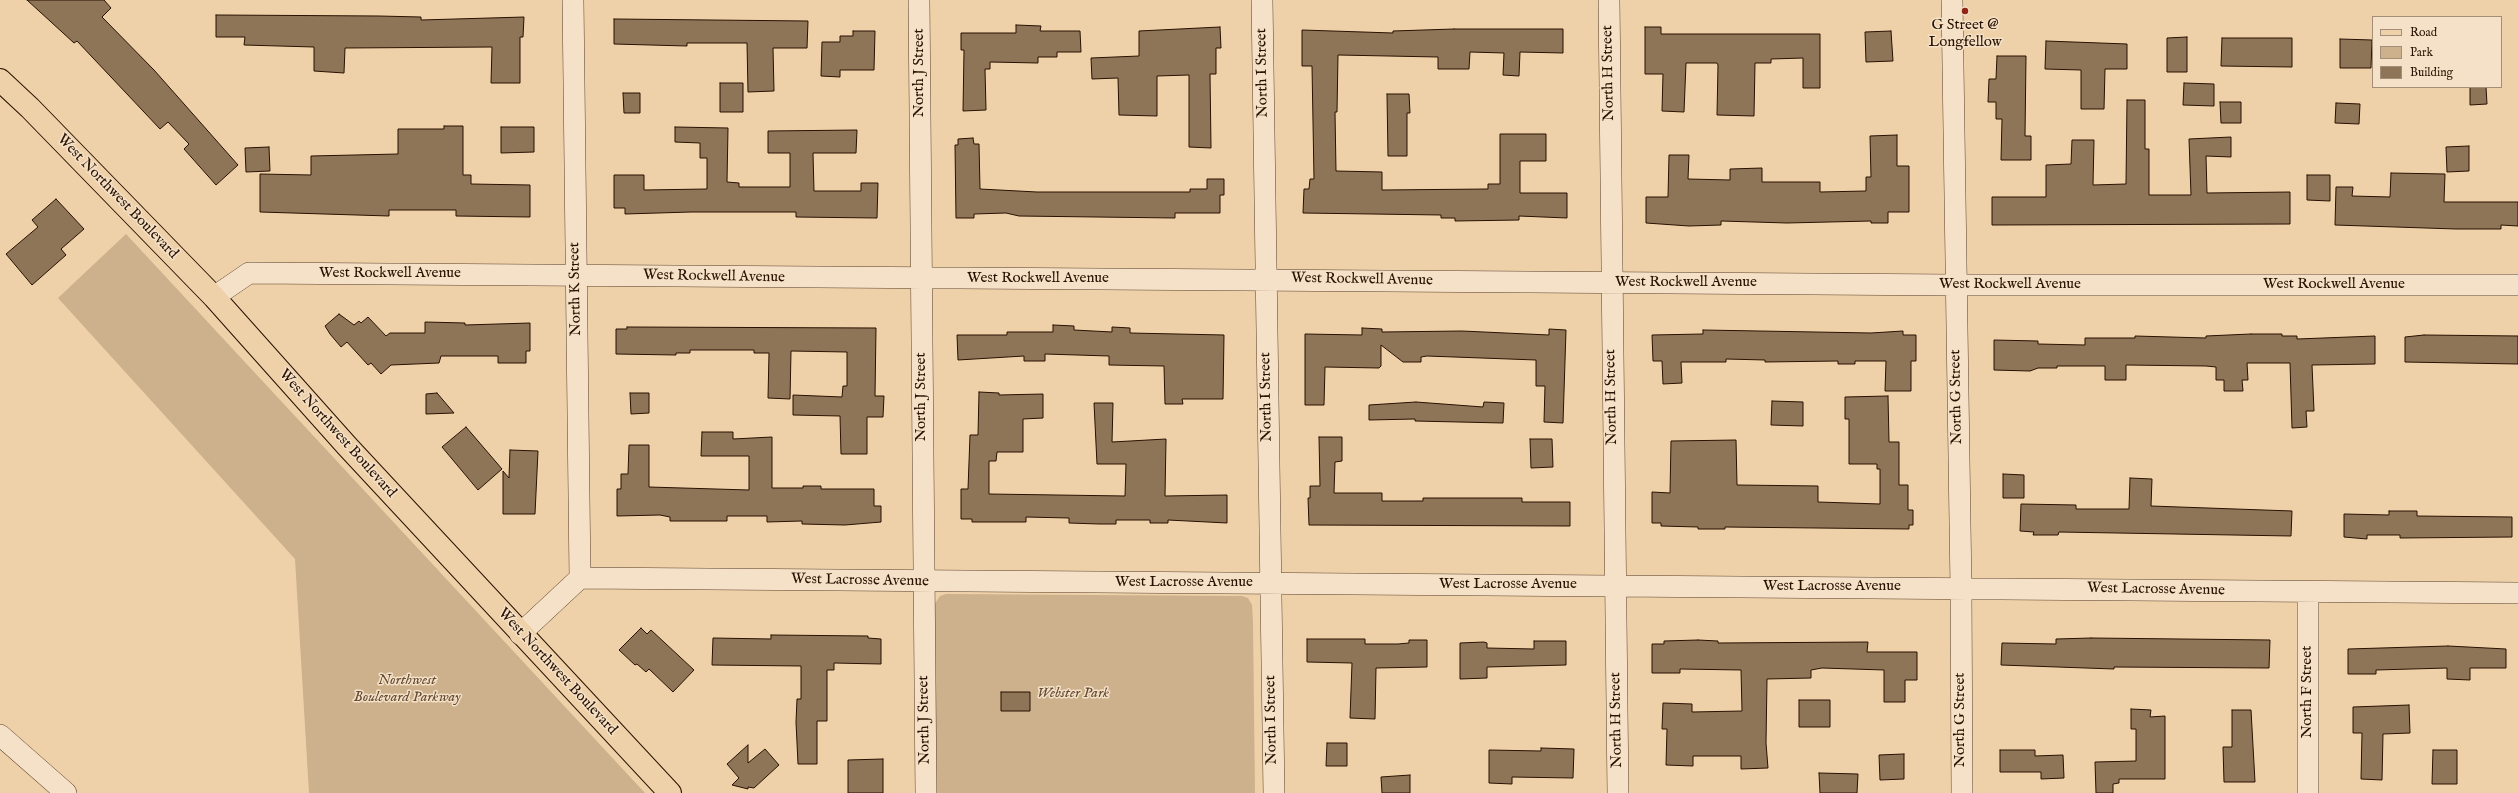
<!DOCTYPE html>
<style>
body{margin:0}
#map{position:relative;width:2518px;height:793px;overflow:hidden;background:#efd1a9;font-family:"IM FELL English",serif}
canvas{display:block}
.legend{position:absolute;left:2372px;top:16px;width:130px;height:72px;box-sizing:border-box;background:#f5e1c7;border:1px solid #a38e78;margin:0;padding:5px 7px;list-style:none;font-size:12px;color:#281101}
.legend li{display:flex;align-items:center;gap:8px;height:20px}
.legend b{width:20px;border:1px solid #a38e78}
</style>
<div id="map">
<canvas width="2518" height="793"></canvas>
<ul class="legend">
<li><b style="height:5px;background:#efd1a9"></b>Road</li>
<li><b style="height:11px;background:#cdb08c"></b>Park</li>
<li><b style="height:11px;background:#8f7558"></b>Building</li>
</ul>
</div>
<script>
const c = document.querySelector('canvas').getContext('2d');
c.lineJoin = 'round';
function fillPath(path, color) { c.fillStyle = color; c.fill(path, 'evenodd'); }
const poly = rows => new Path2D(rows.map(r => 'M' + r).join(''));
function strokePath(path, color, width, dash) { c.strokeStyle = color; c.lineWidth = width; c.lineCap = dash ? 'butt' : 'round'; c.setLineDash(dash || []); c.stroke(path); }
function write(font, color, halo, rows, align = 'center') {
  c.font = font + ' "IM FELL English",serif'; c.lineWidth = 3; c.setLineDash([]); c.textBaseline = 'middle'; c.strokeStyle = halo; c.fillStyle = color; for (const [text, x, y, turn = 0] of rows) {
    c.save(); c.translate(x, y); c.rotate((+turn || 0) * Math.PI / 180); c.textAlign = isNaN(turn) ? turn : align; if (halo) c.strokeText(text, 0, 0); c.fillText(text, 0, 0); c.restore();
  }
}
const green = poly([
 [126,234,645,793,309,793,295,559,58,298],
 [946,594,1242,596,1248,598,1252,605,1253,622,1255,793,936,793,934,605,940,596]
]);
const building = poly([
 [27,0,104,0,111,8,102,17,154,70,238,165,216,185,184,149,189,144,168,122,160,129,77,41,74,43,27,0],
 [216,15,379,16,421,17,421,20,524,17,523,37,520,37,520,83,491,83,492,47,345,48,344,73,314,71,314,47,244,45,245,37,216,37,216,15],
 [614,19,808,21,807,48,773,48,774,91,748,92,747,43,687,43,687,46,614,44,614,19],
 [1016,25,1041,26,1040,31,1080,31,1081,52,1057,52,1057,57,1038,57,1038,63,990,62,990,69,985,69,986,110,963,111,964,50,961,50,961,33,1016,33,1016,25],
 [1220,27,1221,48,1216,48,1216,74,1210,74,1211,148,1189,147,1189,75,1157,76,1157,116,1119,115,1118,78,1092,79,1091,58,1139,56,1139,31,1220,27],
 [1645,27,1661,27,1661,34,1820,34,1820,88,1803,88,1803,58,1771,59,1771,63,1755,63,1754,116,1717,115,1718,65,1717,63,1686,63,1684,112,1662,111,1663,74,1645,74,1645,27],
 [1454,29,1563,29,1563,53,1520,52,1519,76,1503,75,1504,53,1470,52,1469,69,1438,69,1438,57,1338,55,1337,112,1335,112,1336,171,1382,172,1382,190,1488,189,1488,184,1500,184,1500,134,1546,134,1546,161,1520,161,1520,193,1567,193,1567,218,1519,216,1519,220,1455,221,1455,218,1441,218,1441,215,1303,213,1304,189,1309,189,1310,179,1314,179,1312,66,1302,66,1302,30,1393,33,1393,31,1454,29],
 [853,31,875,31,874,70,840,70,840,77,821,76,822,42,840,42,840,36,853,36,853,31],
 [1891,31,1893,61,1866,62,1865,32,1891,31],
 [2187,37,2187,72,2167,72,2167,38,2187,37],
 [2222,38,2292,38,2292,67,2221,66,2222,38],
 [2340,39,2372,40,2371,68,2340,68,2340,39],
 [2046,41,2127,44,2127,69,2105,69,2104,109,2081,109,2081,70,2045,69,2046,41],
 [1997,56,2026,56,2025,136,2031,136,2031,160,2001,160,2002,119,1996,119,1996,102,1988,102,1989,79,1996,79,1997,56],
 [720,83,743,83,743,112,720,112,720,83],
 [2184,83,2214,84,2214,106,2183,105,2184,83],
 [2470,87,2486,87,2487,104,2470,105,2470,87],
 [623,93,640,93,640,113,624,113,623,93],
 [1387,94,1409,94,1410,113,1407,113,1407,156,1388,156,1387,94],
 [2127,100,2145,100,2145,149,2149,149,2149,195,2191,195,2189,139,2231,137,2231,157,2206,156,2207,193,2290,192,2290,224,1992,225,1992,197,2046,197,2046,165,2071,164,2072,140,2094,140,2093,185,2126,184,2127,100],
 [2220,102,2241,102,2241,123,2221,123,2220,102],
 [2336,103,2360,104,2359,124,2335,123,2336,103],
 [444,126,463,126,463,175,471,175,471,184,530,185,530,217,456,216,456,210,389,210,389,216,260,212,260,174,311,175,311,156,398,154,398,129,444,129,444,126],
 [501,127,534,127,534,152,501,153,501,127],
 [675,127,728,128,727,182,739,183,739,187,790,187,790,153,768,153,768,131,857,130,856,153,813,153,814,191,861,191,861,183,878,183,877,218,796,217,796,212,691,212,625,214,625,208,614,208,614,175,644,175,644,190,707,189,707,158,700,158,700,143,675,142,675,127],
 [1897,135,1897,166,1909,166,1909,212,1888,212,1888,223,1871,223,1871,221,1787,223,1721,221,1721,225,1689,226,1646,223,1646,197,1668,197,1669,155,1689,155,1688,179,1730,180,1730,169,1762,168,1762,182,1820,182,1820,192,1866,191,1866,177,1871,177,1870,136,1897,135],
 [973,138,974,144,979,144,980,189,1037,192,1190,192,1190,189,1207,189,1207,179,1224,179,1224,195,1220,195,1220,213,1175,213,1175,218,1019,216,1006,213,974,214,974,218,956,218,955,145,958,145,958,139,973,138],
 [2469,146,2469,171,2447,172,2446,147,2469,146],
 [269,147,270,171,246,172,245,148,269,147],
 [2391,173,2445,174,2444,202,2518,202,2518,226,2501,225,2501,229,2456,229,2335,225,2336,187,2353,187,2352,196,2390,197,2391,173],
 [2307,175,2330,175,2330,201,2307,200,2307,175],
 [56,199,84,229,61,249,66,255,32,285,6,254,38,227,32,220,56,199],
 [339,314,354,325,359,321,361,323,368,317,386,336,390,333,425,333,425,322,465,323,465,325,530,323,530,351,526,351,526,363,498,363,498,356,441,356,439,363,391,365,381,374,371,363,368,365,347,342,341,347,330,334,325,326,339,314],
 [1053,325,1074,326,1074,330,1112,332,1112,327,1130,328,1130,333,1224,335,1223,399,1182,399,1183,404,1165,404,1164,366,1109,365,1109,356,1045,354,1045,361,1024,361,1024,356,958,360,957,335,1007,335,1007,332,1053,332,1053,325],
 [627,327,876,328,875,396,884,396,883,417,867,417,867,454,841,454,840,416,793,415,793,395,842,397,843,386,847,386,847,352,791,351,790,399,768,398,769,353,754,353,754,350,690,350,690,353,676,353,676,355,616,354,616,329,627,329,627,327],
 [1362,328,1382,329,1382,332,1462,331,1549,335,1549,329,1566,330,1563,423,1544,422,1545,386,1536,386,1536,360,1427,356,1421,357,1421,362,1403,362,1381,345,1381,366,1379,368,1325,367,1324,405,1305,405,1305,334,1362,335,1362,328],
 [1703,330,1871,333,1903,331,1903,335,1916,335,1916,361,1911,361,1911,391,1885,391,1886,361,1855,361,1855,364,1838,364,1838,361,1765,362,1765,360,1726,359,1726,362,1681,362,1682,383,1663,384,1662,361,1653,361,1652,335,1703,334,1703,330],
 [2251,334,2282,334,2282,336,2297,336,2297,339,2375,336,2375,364,2312,365,2314,411,2306,411,2307,427,2292,428,2290,363,2247,363,2248,380,2242,380,2243,391,2224,391,2224,380,2216,380,2216,367,2206,366,2126,365,2126,380,2105,380,2105,366,2057,366,2057,368,2038,368,2030,371,1994,370,1994,340,2038,341,2038,344,2085,345,2085,338,2135,338,2135,336,2206,338,2206,336,2251,334],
 [2424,335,2518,336,2518,364,2405,362,2405,337,2424,335],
 [979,392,999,393,999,395,1043,394,1043,418,1023,419,1023,452,997,452,996,461,989,461,989,494,1125,496,1126,464,1097,464,1094,403,1113,403,1112,442,1166,439,1165,496,1227,495,1227,523,1168,520,1168,523,1150,523,1150,520,1116,520,1116,524,1099,524,1069,523,1069,518,1026,517,1026,522,972,522,972,519,961,519,961,489,968,489,970,435,978,435,979,392],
 [437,393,454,413,426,414,426,394,437,393],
 [630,393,649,393,649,413,631,414,630,393],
 [1888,396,1889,442,1899,442,1899,485,1908,485,1908,510,1913,510,1913,525,1909,525,1909,529,1725,527,1725,529,1698,529,1698,527,1661,526,1661,523,1652,523,1652,492,1670,493,1671,441,1736,440,1737,485,1818,486,1818,502,1880,504,1880,469,1877,469,1877,464,1849,464,1849,419,1845,419,1845,397,1888,396],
 [1772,401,1803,402,1803,426,1771,425,1772,401],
 [1416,402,1483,407,1484,402,1504,403,1503,423,1415,421,1415,419,1369,420,1369,405,1416,402],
 [466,427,502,469,478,490,442,447,466,427],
 [702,432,733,432,733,439,772,437,772,488,803,488,803,486,821,486,821,489,874,489,874,506,881,506,881,522,845,525,802,524,802,521,767,522,767,516,727,516,727,521,670,521,670,517,660,515,617,516,617,489,621,489,621,474,628,474,629,445,649,445,649,487,749,490,749,456,701,456,702,432],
 [1319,437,1342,437,1342,461,1335,462,1334,493,1382,493,1382,501,1423,501,1423,498,1522,498,1522,502,1570,502,1570,526,1309,525,1308,498,1310,498,1310,486,1320,486,1319,437],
 [1530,439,1552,439,1553,467,1531,468,1530,439],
 [510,450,538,451,535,514,503,514,503,471,509,478,510,450],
 [2003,474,2024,475,2024,498,2003,498,2003,474],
 [2130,478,2152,479,2151,506,2292,511,2291,536,2059,532,2058,535,2033,535,2034,532,2020,531,2021,504,2076,505,2076,509,2129,509,2130,478],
 [2389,511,2417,511,2417,516,2512,517,2512,537,2400,538,2400,535,2367,535,2367,539,2344,537,2344,514,2389,515,2389,511],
 [641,628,647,634,651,630,694,670,673,692,649,669,646,672,637,664,635,665,619,650,641,628],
 [771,635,868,636,868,638,881,639,881,664,834,663,834,670,827,670,827,721,817,721,817,764,798,764,796,722,797,699,801,699,801,666,712,665,713,638,771,639,771,635],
 [2091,638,2270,640,2269,668,2114,667,2114,669,2001,665,2002,643,2056,644,2056,639,2091,638],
 [1307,639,1365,639,1365,644,1398,644,1409,643,1409,640,1427,640,1427,667,1376,668,1375,719,1350,718,1352,663,1307,662,1307,639],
 [1698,640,1718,641,1718,643,1868,642,1867,652,1917,652,1917,680,1905,680,1905,702,1884,702,1884,670,1822,668,1811,670,1811,678,1767,679,1766,743,1768,768,1741,769,1741,756,1693,756,1693,766,1666,765,1667,729,1662,729,1663,703,1692,704,1692,712,1742,711,1741,670,1680,669,1680,673,1652,673,1652,644,1664,644,1664,641,1698,640],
 [1534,641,1566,641,1566,665,1487,667,1487,678,1460,679,1460,643,1484,642,1487,643,1487,648,1534,649,1534,641],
 [2448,646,2506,649,2506,668,2470,668,2470,680,2447,679,2447,668,2376,670,2376,674,2348,674,2348,649,2448,646],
 [1001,692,1030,692,1030,711,1001,711,1001,692],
 [1799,700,1830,700,1830,727,1799,727,1799,700],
 [2409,705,2410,733,2383,734,2382,780,2361,779,2362,733,2353,733,2353,707,2409,705],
 [2131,709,2151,710,2150,717,2165,716,2165,779,2119,779,2119,783,2113,784,2113,793,2096,793,2095,762,2136,761,2136,729,2131,729,2131,709],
 [2232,710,2251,710,2255,782,2224,782,2223,747,2232,747,2232,710],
 [1327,743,1347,743,1347,766,1326,766,1327,743],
 [748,745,748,763,765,749,779,765,754,788,748,787,748,789,732,785,739,778,727,764,748,745],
 [1541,748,1574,749,1573,778,1512,777,1512,784,1489,783,1489,750,1541,751,1541,748],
 [2000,750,2035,750,2035,756,2063,755,2064,778,2041,779,2041,772,2000,772,2000,750],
 [2433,750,2457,750,2457,784,2432,784,2433,750],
 [1904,754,1904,779,1880,780,1879,755,1904,754],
 [883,759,883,793,848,793,848,760,883,759],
 [1819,773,1858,774,1857,793,1820,793,1819,773],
 [1410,775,1410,793,1382,793,1381,777,1410,775]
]);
const minor = poly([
 [573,0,580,578],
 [919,0,926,793],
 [1262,0,1274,793],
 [1609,0,1618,793],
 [1952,0,1961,588,1962,793],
 [214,297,249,273,1955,285,2518,285],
 [2308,592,2308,793],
 [520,634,580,578,2518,593],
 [0,735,66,793]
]);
const major = poly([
 [0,80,30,108,214,297,347,446,670,793]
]);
const markers = [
 [1965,11,4,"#8f2418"]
];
const poiNames = [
 ["G Street @",1965,26],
 ["Longfellow",1965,43]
];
const streetNames = [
 ["North J Street",920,73,-90],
 ["North I Street",1263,73,-91],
 ["North H Street",1609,73,-91],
 ["West Northwest Boulevard",117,197,46],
 ["West Rockwell Avenue",390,274],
 ["West Rockwell Avenue",714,277,1],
 ["West Rockwell Avenue",1038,279],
 ["West Rockwell Avenue",1362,280,1],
 ["West Rockwell Avenue",1686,283],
 ["West Rockwell Avenue",2010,285],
 ["West Rockwell Avenue",2334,285],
 ["North K Street",576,289,-91],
 ["North J Street",922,397,-90],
 ["North I Street",1267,397,-91],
 ["North H Street",1612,397,-91],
 ["North G Street",1957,397,-91],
 ["West Northwest Boulevard",337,434,48],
 ["West Lacrosse Avenue",860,581,1],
 ["West Lacrosse Avenue",1184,583],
 ["West Lacrosse Avenue",1508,585],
 ["West Lacrosse Avenue",1832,587],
 ["West Lacrosse Avenue",2156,590,1],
 ["West Northwest Boulevard",557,672,47],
 ["North F Street",2308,692,-90],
 ["North J Street",925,720,-91],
 ["North I Street",1272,720,-91],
 ["North H Street",1617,720,-91],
 ["North G Street",1961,720,-90]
];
const parkNames = [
 ["Northwest",407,681],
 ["Boulevard Parkway",407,698],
 ["Webster Park",1073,694]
];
fillPath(green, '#cdb08c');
fillPath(building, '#8f7558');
strokePath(building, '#281101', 1);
strokePath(minor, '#5a412b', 22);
strokePath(major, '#281101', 24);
strokePath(minor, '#f5e1c7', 21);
strokePath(major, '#efd1a9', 22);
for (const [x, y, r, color] of markers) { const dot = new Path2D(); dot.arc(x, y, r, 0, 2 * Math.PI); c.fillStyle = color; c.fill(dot); strokePath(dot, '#f5e1c7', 1.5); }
write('15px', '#281101', '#f5e1c7', poiNames);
write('15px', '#281101', '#f5e1c7', streetNames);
write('italic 15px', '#624932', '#f5e1c7', parkNames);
</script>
